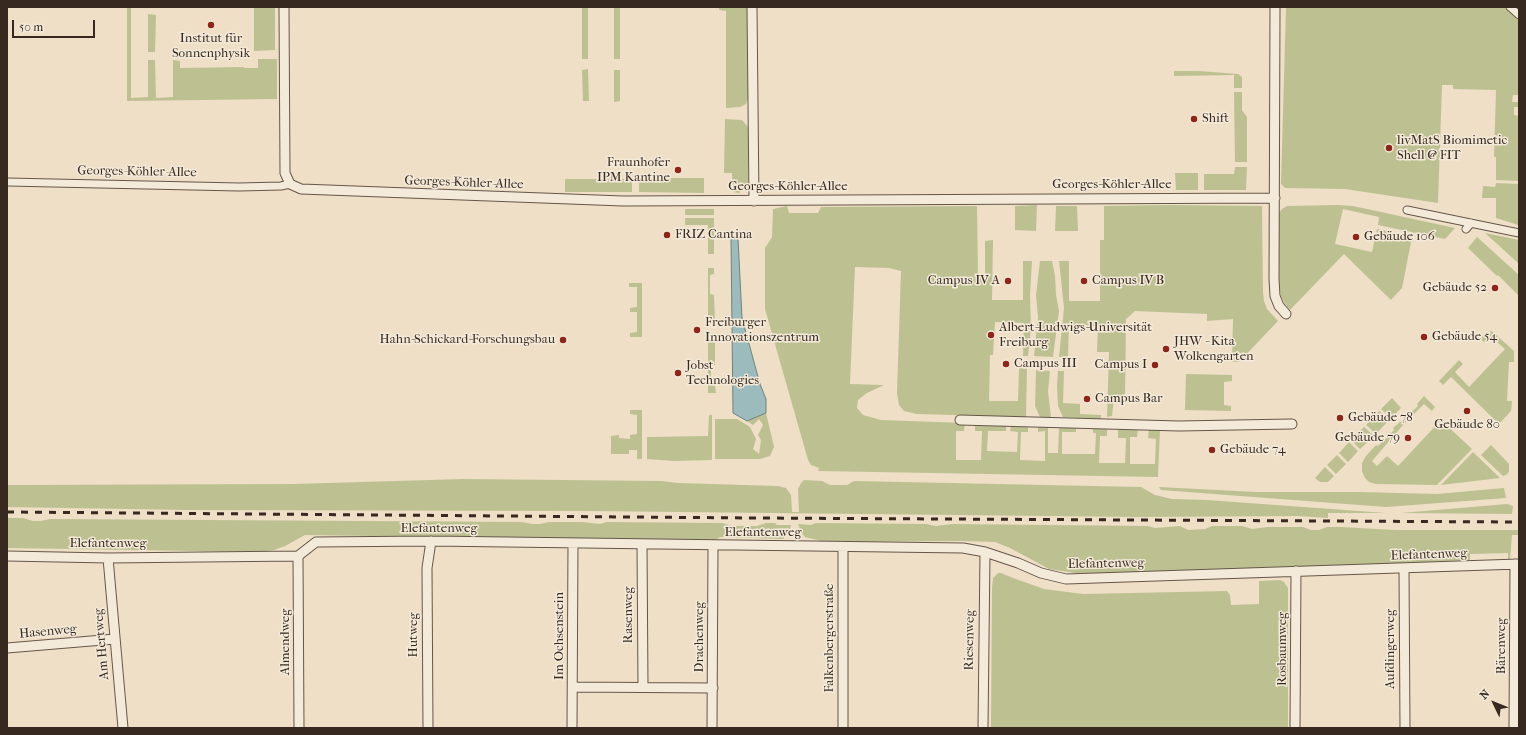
<!DOCTYPE html>
<meta charset="utf-8">
<style>
body{margin:0}
#map{position:relative;width:1526px;height:735px;overflow:hidden;background:#eedfc6;font-family:"IM FELL French Canon",serif}
canvas{display:block}
.frame{position:absolute;inset:0;border:8px solid #37291f;pointer-events:none}
.north{position:absolute;left:1474px;top:683px;width:40px;height:40px;-webkit-text-stroke:3px #f4eada;paint-order:stroke;rotate:313deg;font-size:11px;font-weight:700;line-height:16px;text-align:center;color:#37291f}
.north::after{content:'';display:block;margin:auto;width:14px;height:18px;background:#37291f;clip-path:polygon(50% 0,100% 100%,50% 72%,0 100%)}
.scale{position:absolute;left:12px;top:20px;width:83px;height:18px;box-sizing:border-box;border:2px solid #37291f;border-top:0;padding-left:5px;font-size:12px;line-height:14px;white-space:nowrap;color:#37291f;-webkit-text-stroke:3px #f4eada;paint-order:stroke}
</style>
<div id="map">
<canvas width="1526" height="735"></canvas>
<div class="frame"></div>
<div class="north">N</div>
<div class="scale">50 m</div>
</div>
<script>
const c = document.querySelector('canvas').getContext('2d');
c.lineJoin = 'round';
function fillPath(path, color) { c.fillStyle = color; c.fill(path, 'evenodd'); }
const poly = rows => new Path2D(rows.map(r => 'M' + r).join(''));
function strokePath(path, color, width, dash) { c.strokeStyle = color; c.lineWidth = width; c.lineCap = dash ? 'butt' : 'round'; c.setLineDash(dash || []); c.stroke(path); }
function write(font, color, halo, rows, align = 'center') {
  c.font = font + ' "IM FELL French Canon",serif'; c.lineWidth = 3; c.setLineDash([]); c.textBaseline = 'middle'; c.strokeStyle = halo; c.fillStyle = color; for (const [text, x, y, turn = 0] of rows) {
    c.save(); c.translate(x, y); c.rotate((+turn || 0) * Math.PI / 180); c.textAlign = isNaN(turn) ? turn : align; if (halo) c.strokeText(text, 0, 0); c.fillText(text, 0, 0); c.restore();
  }
}
const green = poly([
 [127,7,131,7,131,98,148,97,148,60,155,60,156,98,173,97,173,60,180,61,180,68,244,67,244,68,258,68,258,59,277,59,277,99,127,101],
 [254,7,275,7,275,50,254,51],
 [582,7,588,7,588,59,582,59],
 [614,7,620,7,620,59,614,59],
 [719,7,747,7,748,98,746,104,740,107,726,108,726,11,719,10],
 [1286,7,1519,7,1519,95,1513,95,1512,102,1519,102,1519,107,1514,107,1514,115,1519,116,1519,181,1496,180,1496,157,1494,157,1496,90,1453,89,1453,85,1442,85,1438,203,1345,189,1285,188,1281,184],
 [148,14,156,15,155,52,148,52],
 [588,69,589,101,583,101,582,70],
 [614,70,620,70,620,101,614,102],
 [1174,71,1199,71,1238,74,1242,77,1242,88,1234,88,1234,75,1174,76],
 [1234,92,1242,92,1242,110,1247,117,1247,162,1235,162],
 [725,119,742,120,748,127,748,185,745,189,739,193,733,192,732,173,724,173],
 [1235,167,1247,167,1246,190,1204,190,1204,174,1234,174],
 [1175,173,1198,173,1198,190,1176,190],
 [639,178,704,178,704,193,639,192],
 [565,179,632,179,632,192,565,192],
 [1496,183,1519,184,1518,225,1496,218,1496,198,1482,198,1483,186,1495,187],
 [1037,205,1036,231,1015,230,1015,206],
 [1169,205,1262,206,1263,292,1264,301,1267,309,1278,321,1239,362,1232,362,1233,319,1207,321,1207,314,1135,311,1126,319,1125,396,1114,397,1112,416,1107,417,1109,352,1097,352,1098,326,1069,325,1068,358,1059,357,1064,308,1059,261,1069,261,1069,301,1100,301,1100,240,1104,240,1104,206],
 [1337,205,1353,206,1455,228,1445,239,1378,225,1379,217,1343,209,1335,244,1372,252,1377,229,1412,237,1402,288,1391,300,1344,254,1290,310,1285,304,1281,296,1279,285,1279,213,1282,209,1287,206],
 [787,206,789,213,818,213,821,207,977,206,978,276,985,276,985,241,993,240,992,300,1023,300,1023,261,1032,261,1030,296,1031,328,1028,356,1023,356,1024,323,995,322,993,355,990,355,989,401,1018,401,1019,368,1027,369,1026,417,917,414,904,411,899,405,897,393,901,271,889,268,855,267,850,384,884,385,867,393,858,400,857,408,863,415,881,420,965,423,964,431,956,431,956,460,981,460,982,431,975,431,975,424,1006,425,1006,431,988,431,987,451,1017,452,1018,432,1010,431,1011,426,1028,426,1028,432,1021,432,1020,460,1045,461,1045,431,1038,432,1038,426,1048,427,1048,453,1058,453,1059,427,1076,428,1076,432,1062,432,1062,454,1095,454,1096,433,1093,433,1093,428,1107,429,1107,436,1100,436,1099,463,1125,463,1126,438,1118,438,1118,427,1138,428,1137,437,1130,437,1130,464,1155,464,1156,439,1148,438,1149,428,1160,429,1158,477,818,471,819,468,811,465,808,460,765,309,765,248,772,237,773,209],
 [1056,206,1077,206,1078,231,1055,231],
 [685,209,714,209,714,215,685,215],
 [685,218,714,218,714,254,708,254,708,225,685,225],
 [1485,233,1519,240,1519,264,1495,242],
 [1477,237,1519,275,1519,296,1498,275,1497,276,1468,248],
 [1040,261,1052,261,1055,276,1056,295,1059,311,1053,357,1034,356,1038,317,1036,295],
 [708,268,714,268,714,274,710,275,710,294,714,295,715,322,708,322],
 [629,283,642,283,642,337,630,337,630,333,637,332,637,312,630,312,630,308,637,307,637,287,629,287],
 [1491,331,1494,333,1514,351,1514,362,1509,362,1507,401,1512,401,1511,411,1499,424,1451,377,1443,385,1439,381,1459,360,1463,364,1455,372,1469,387,1505,349,1490,336,1484,342,1480,339,1485,333],
 [708,339,715,339,715,365,711,365,711,385,715,386,716,393,708,393],
 [1036,370,1050,371,1048,391,1051,417,1040,417,1035,406],
 [1058,371,1064,371,1063,403,1080,404,1080,414,1101,415,1101,419,1063,417,1058,406,1057,386],
 [1186,374,1232,375,1232,381,1224,382,1224,405,1231,406,1231,411,1185,410],
 [1424,396,1435,407,1432,411,1424,404,1403,425,1372,461,1377,466,1387,456,1398,466,1441,420,1472,449,1437,485,1376,484,1369,482,1365,478,1362,471,1362,463,1366,456,1376,445,1378,446,1394,430,1393,428,1400,422,1401,422,1418,406,1417,404],
 [1392,398,1401,408,1391,418,1381,409],
 [630,410,642,410,642,459,637,459,637,450,629,450,629,454,611,454,611,436,619,435,619,438,630,439,630,435,637,434,637,415,630,414],
 [1379,411,1389,420,1376,434,1366,425],
 [766,413,774,447,770,456,760,459,715,459,715,419,737,419,750,427,756,439,753,449,759,454,761,440,758,435,763,425,759,419,753,425,747,421],
 [709,415,712,415,712,460,674,461,647,459,647,437,708,436],
 [1364,427,1374,436,1360,449,1351,440],
 [1349,442,1358,451,1348,462,1339,453],
 [1491,445,1509,464,1509,472,1506,475,1503,476,1481,455],
 [1473,452,1500,478,1441,485],
 [1337,455,1346,464,1336,474,1327,465],
 [1325,467,1334,476,1328,482,1320,482,1315,478],
 [463,479,662,481,678,483,778,486,786,488,791,495,792,512,799,512,798,489,801,483,804,480,822,481,830,485,847,485,854,481,1141,487,1155,495,1172,499,1207,500,1386,513,1328,513,1328,518,1298,516,1136,517,588,511,187,510,7,507,7,485,294,484],
 [1159,487,1256,492,1359,492,1437,494,1504,488,1506,498,1386,507,1161,490],
 [1507,504,1513,506,1512,514,1401,513],
 [7,518,23,518,33,521,41,521,50,519,522,522,532,524,540,524,549,522,582,522,600,524,607,522,722,523,733,526,757,526,766,523,775,523,777,525,791,525,790,530,783,539,720,537,714,541,305,535,285,546,274,550,258,552,7,548],
 [816,523,926,524,936,526,952,524,1148,526,1155,528,1180,526,1188,530,1205,529,1212,526,1242,526,1252,529,1268,527,1303,527,1311,530,1319,530,1327,527,1341,527,1395,530,1519,530,1519,535,1512,535,1510,559,1508,559,1508,553,1470,554,1470,560,1289,568,1082,574,1049,569,1010,548,995,542,960,541,826,542,805,537,801,532,798,524,811,525],
 [998,573,1001,573,1013,578,1044,589,1083,594,1227,591,1230,595,1231,605,1259,604,1259,581,1280,580,1284,582,1288,588,1288,728,991,728,992,588,993,578]
]);
const water = poly([
 [731,238,738,238,742,318,760,384,766,399,766,413,747,421,733,413,731,238]
]);
const pedestrian = poly([
 [1510,7,1519,15],
 [7,182,239,187,281,186,290,184],
 [1407,210,1519,233],
 [1466,229,1471,223]
]);
const minor = poly([
 [284,7,285,173,290,184,301,189,623,201,1275,198],
 [752,7,754,201],
 [1275,7,1274,279,1275,296,1279,306,1286,314],
 [960,420,1179,426,1292,424],
 [642,544,643,687],
 [7,556,108,558,298,556,316,542,431,541,963,548,985,552,1018,563,1041,573,1066,579,1519,564],
 [298,556,299,728],
 [108,558,123,728],
 [1404,569,1405,728],
 [7,648,115,639],
 [573,687,713,688],
 [428,728,427,568,431,541],
 [572,728,573,543],
 [712,728,713,546],
 [843,728,843,547],
 [983,728,985,552],
 [1295,728,1296,571],
 [1514,728,1515,564]
]);
const rail = poly([
 [7,512,754,518,1519,522]
]);
const markers = [
 [211,25,4,"#8f2418"],
 [1194,119,4,"#8f2418"],
 [1389,148,4,"#8f2418"],
 [678,170,4,"#8f2418"],
 [667,235,4,"#8f2418"],
 [1356,237,4,"#8f2418"],
 [1008,281,4,"#8f2418"],
 [1084,281,4,"#8f2418"],
 [1495,288,4,"#8f2418"],
 [697,330,4,"#8f2418"],
 [991,335,4,"#8f2418"],
 [1424,337,4,"#8f2418"],
 [563,340,4,"#8f2418"],
 [1166,349,4,"#8f2418"],
 [1006,364,4,"#8f2418"],
 [1155,365,4,"#8f2418"],
 [678,373,4,"#8f2418"],
 [1087,399,4,"#8f2418"],
 [1467,411,4,"#8f2418"],
 [1340,418,4,"#8f2418"],
 [1408,438,4,"#8f2418"],
 [1212,450,4,"#8f2418"]
];
const poiNames = [
 ["Institut für",211,39,"center"],
 ["Sonnenphysik",211,54,"center"],
 ["Shift",1202,119],
 ["livMatS Biomimetic",1397,141],
 ["Shell @ FIT",1397,156],
 ["Fraunhofer",670,163,"right"],
 ["IPM Kantine",670,178,"right"],
 ["FRIZ Cantina",675,235],
 ["Gebäude 106",1364,237],
 ["Campus IV A",1000,281,"right"],
 ["Campus IV B",1092,281],
 ["Gebäude 52",1487,288,"right"],
 ["Freiburger",705,323],
 ["Innovationszentrum",705,338],
 ["Albert-Ludwigs-Universität",999,328],
 ["Freiburg",999,343],
 ["Gebäude 54",1432,337],
 ["Hahn-Schickard-Forschungsbau",555,340,"right"],
 ["JHW - Kita",1174,342],
 ["Wolkengarten",1174,357],
 ["Campus III",1014,364],
 ["Campus I",1147,365,"right"],
 ["Jobst",686,366],
 ["Technologies",686,381],
 ["Campus Bar",1095,399],
 ["Gebäude 78",1348,418],
 ["Gebäude 80",1467,425,"center"],
 ["Gebäude 79",1400,438,"right"],
 ["Gebäude 74",1220,450]
];
const streetNames = [
 ["Georges-Köhler-Allee",137,172,1],
 ["Georges-Köhler-Allee",464,183,2],
 ["Georges-Köhler-Allee",1112,185],
 ["Georges-Köhler-Allee",788,187],
 ["Elefantenweg",439,529],
 ["Elefantenweg",763,533],
 ["Elefantenweg",108,544],
 ["Elefantenweg",1429,555,-2],
 ["Elefantenweg",1106,564,-1],
 ["Rasenweg",629,615,-90],
 ["Hasenweg",48,632,-5],
 ["Hutweg",414,635,-90],
 ["Im Ochsenstein",560,636,-90],
 ["Drachenweg",700,637,-90],
 ["Falkenbergerstraße",830,638,-90],
 ["Riesenweg",970,640,-89],
 ["Almendweg",286,642,-90],
 ["Am Hertweg",102,644,-95],
 ["Bärenweg",1502,646,-90],
 ["Rosbaumweg",1283,649,-90],
 ["Aufdingerweg",1391,649,-90]
];
fillPath(green, '#bdc192');
fillPath(water, '#9bbbbc');
strokePath(water, '#73817d', 1);
strokePath(pedestrian, '#655649', 9);
strokePath(minor, '#655649', 11);
strokePath(pedestrian, '#f4eada', 7);
strokePath(minor, '#f4eada', 9);
strokePath(rail, '#37291f', 3, [7, 7]);
for (const [x, y, r, color] of markers) { const dot = new Path2D(); dot.arc(x, y, r, 0, 2 * Math.PI); c.fillStyle = color; c.fill(dot); strokePath(dot, '#f4eada', 1.5); }
write('13px', '#37291f', '#f4eada', poiNames, 'left');
write('13px', '#37291f', '#f4eada', streetNames);
</script>
